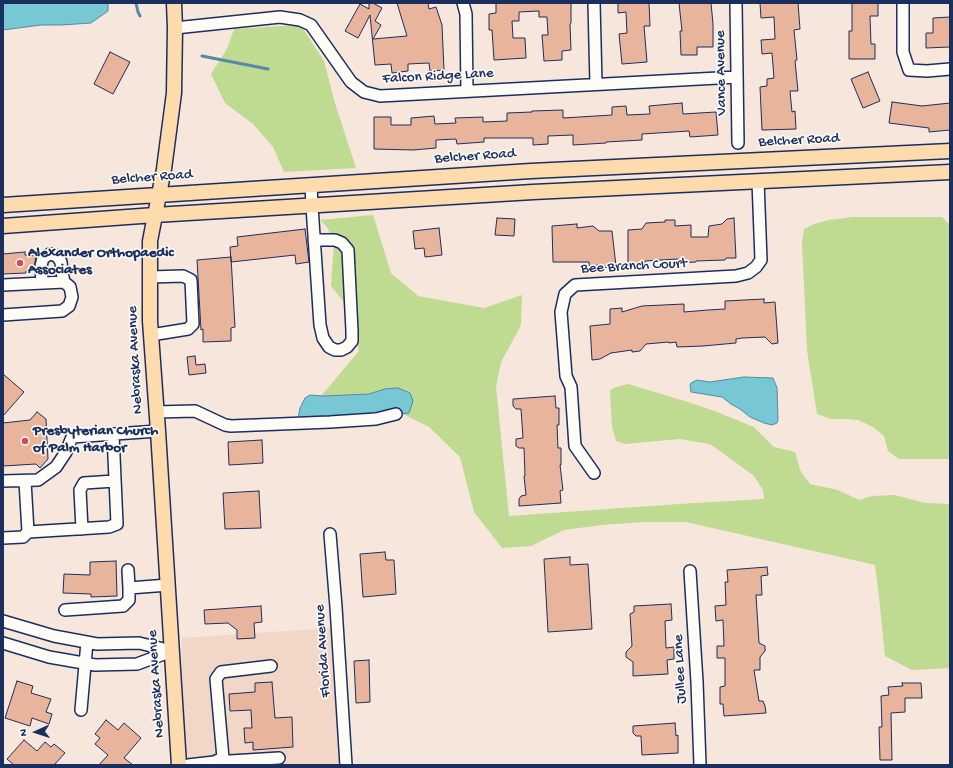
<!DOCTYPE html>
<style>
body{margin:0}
#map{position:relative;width:953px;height:768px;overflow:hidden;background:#f7e6db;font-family:"Gochi Hand",sans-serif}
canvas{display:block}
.frame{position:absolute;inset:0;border:4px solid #1b2f5e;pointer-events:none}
.north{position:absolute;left:16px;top:712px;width:40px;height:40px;-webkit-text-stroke:3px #fdfcf7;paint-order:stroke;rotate:267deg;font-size:11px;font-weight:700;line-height:16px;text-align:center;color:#1b2f5e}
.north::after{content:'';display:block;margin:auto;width:14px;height:18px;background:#1b2f5e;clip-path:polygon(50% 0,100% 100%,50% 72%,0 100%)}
</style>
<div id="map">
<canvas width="953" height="768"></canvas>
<div class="frame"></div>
<div class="north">N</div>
</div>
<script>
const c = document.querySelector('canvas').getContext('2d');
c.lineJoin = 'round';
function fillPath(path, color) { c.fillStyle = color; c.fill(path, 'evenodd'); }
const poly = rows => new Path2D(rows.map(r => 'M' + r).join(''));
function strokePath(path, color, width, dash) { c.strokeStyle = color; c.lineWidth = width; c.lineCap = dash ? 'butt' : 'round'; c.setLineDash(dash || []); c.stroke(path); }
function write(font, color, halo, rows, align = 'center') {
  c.font = font + ' "Gochi Hand",sans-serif'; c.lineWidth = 3; c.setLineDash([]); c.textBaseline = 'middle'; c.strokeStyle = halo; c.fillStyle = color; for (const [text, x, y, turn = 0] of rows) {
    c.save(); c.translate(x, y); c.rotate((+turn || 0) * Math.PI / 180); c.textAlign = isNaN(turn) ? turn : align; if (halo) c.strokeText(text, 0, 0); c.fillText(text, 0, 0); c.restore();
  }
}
const built = poly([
 [331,628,340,765,186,765,180,683,181,681,182,638]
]);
const green = poly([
 [298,25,302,27,324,61,335,103,356,168,284,172,273,147,253,124,225,103,211,74,227,49,234,29],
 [373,215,391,273,418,296,484,308,522,295,521,324,518,331,501,362,496,387,509,516,679,504,763,499,764,498,763,490,754,476,716,448,709,444,680,439,635,443,625,444,616,441,612,427,610,390,616,387,628,384,688,402,717,412,754,427,774,447,795,452,800,470,810,484,838,490,859,500,872,496,895,495,925,503,950,504,950,668,912,670,885,656,879,597,875,565,686,522,644,522,602,525,564,530,531,546,502,548,474,512,460,457,429,427,403,414,409,412,410,393,398,388,385,389,369,394,321,396,359,351,343,301,331,286,334,242,327,227,320,220],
 [853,217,942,217,950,225,950,459,899,459,888,451,884,436,873,427,858,420,846,419,831,419,817,414,807,350,802,243,804,229,814,224,829,220]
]);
const water = poly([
 [3,3,108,3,108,11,91,23,61,25,41,25,3,30,3,3],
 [744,377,773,378,777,388,778,419,777,423,772,425,764,423,750,417,740,409,731,404,722,397,691,392,690,385,691,383,697,380,710,382,744,377],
 [398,388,410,393,413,401,409,413,401,414,298,419,300,408,305,398,310,395,324,396,369,394,385,389,398,388]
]);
const stream = poly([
 [136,3,138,12,140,16],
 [202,56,268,69]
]);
const building = poly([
 [369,3,373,3,382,8,375,21,381,25,373,39,407,36,397,3,428,3,429,9,436,7,442,25,444,70,430,71,429,63,408,64,408,71,392,73,391,64,375,65,370,15,358,38,345,31,360,4,369,9,369,3],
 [496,3,571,3,571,23,570,24,571,50,562,51,562,60,544,61,542,35,548,35,547,17,539,17,539,11,519,12,519,21,512,21,513,38,525,38,526,58,494,60,492,30,489,30,489,14,496,13,496,3],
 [618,3,649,3,650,26,644,26,647,62,622,64,619,34,627,33,626,12,618,13,618,3],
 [679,3,711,3,713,24,713,47,697,47,697,55,681,55,680,31,682,31,679,3],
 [760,3,798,3,800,29,794,30,797,60,795,61,798,91,790,91,792,112,795,111,796,129,762,130,760,87,767,86,767,79,774,78,772,53,762,54,761,40,775,39,774,17,761,18,760,3],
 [852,3,878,3,878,16,870,16,871,44,875,44,875,59,849,59,849,31,852,31,852,3],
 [950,17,950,47,926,48,926,33,933,33,933,18,950,17],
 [110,52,130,62,113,94,94,84,110,52],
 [868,72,880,101,863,108,851,79,868,72],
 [892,102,922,106,950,103,950,130,929,132,929,128,889,123,892,102],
 [682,103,683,114,716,112,718,135,690,137,689,131,642,134,642,140,606,142,606,143,573,145,573,135,548,136,548,144,533,145,533,138,484,138,484,142,457,144,456,139,436,140,436,148,413,150,374,149,374,117,391,117,391,125,411,125,411,118,434,116,435,124,456,123,455,118,483,117,483,122,507,121,507,113,532,112,532,111,563,110,563,118,612,115,612,107,626,106,627,115,650,114,649,106,682,103],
 [497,218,515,219,514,236,495,235,497,218],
 [734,218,736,258,726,258,725,260,696,261,696,262,679,263,678,259,645,261,645,265,628,266,628,230,642,229,646,223,665,222,665,220,675,220,675,226,691,225,691,237,708,237,709,226,722,224,727,219,734,218],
 [577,224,577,228,593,226,599,231,612,231,616,266,600,268,600,265,589,266,589,262,553,262,552,226,577,224],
 [439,228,442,255,425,257,424,248,415,249,413,231,439,228],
 [305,229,309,262,296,264,295,255,231,262,230,247,238,246,237,237,305,229],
 [25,252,25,255,36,255,34,271,26,271,26,273,3,274,3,254,25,252],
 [231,257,235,327,231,328,231,341,203,342,203,329,201,330,197,260,231,257],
 [764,299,764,303,775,302,778,343,772,344,765,337,742,338,736,339,736,343,703,346,677,347,676,342,669,343,669,342,646,344,640,351,632,352,632,350,611,353,600,359,592,360,590,326,610,324,610,309,622,308,622,312,642,306,684,304,684,312,708,310,725,309,725,301,764,299],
 [195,356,196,365,205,364,206,373,189,375,187,357,195,356],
 [3,374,24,392,3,416,3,374],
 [555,396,556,408,559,408,559,425,557,425,558,448,561,448,561,465,560,465,563,490,560,491,561,503,519,506,519,499,521,496,526,495,524,476,525,476,524,448,519,448,516,446,516,439,523,438,521,409,516,409,513,406,513,399,555,396],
 [37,412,46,419,48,459,40,468,36,464,3,466,3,423,30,420,37,412],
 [262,440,263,463,229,465,228,442,262,440],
 [259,491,261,528,225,529,223,493,259,491],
 [385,552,386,560,394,560,396,594,363,597,360,554,385,552],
 [570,557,570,565,588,564,592,629,548,632,544,559,570,557],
 [116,561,117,596,91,597,91,594,63,593,64,574,90,575,90,562,116,561],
 [767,567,768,575,761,576,762,595,756,595,759,643,765,646,765,651,760,657,760,670,754,670,759,701,763,701,765,706,766,713,724,716,723,704,720,704,720,687,725,686,725,658,717,658,717,646,724,646,723,620,716,621,715,606,726,605,725,582,728,582,727,570,767,567],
 [671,604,672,620,665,621,666,648,674,647,674,659,667,660,668,674,633,676,633,662,626,657,626,652,632,646,630,614,634,612,634,606,671,604],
 [261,606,262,622,254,623,255,638,237,639,237,630,228,623,205,624,204,610,261,606],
 [369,660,370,702,356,703,354,661,369,660],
 [17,681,33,686,31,693,51,699,46,712,52,714,49,724,32,718,30,726,5,718,17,681],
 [272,682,275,718,292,717,293,747,253,750,253,742,245,743,244,728,252,728,251,710,230,711,229,694,255,692,255,683,272,682],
 [902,683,921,683,922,698,905,698,905,712,891,713,892,760,880,760,879,727,882,727,881,696,889,695,888,687,903,686,902,683],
 [106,720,118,730,124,723,141,738,124,758,133,765,99,765,108,755,95,744,100,738,95,734,106,720],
 [675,723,676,736,678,735,678,753,642,755,641,736,636,736,633,733,633,726,675,723],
 [24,740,37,751,45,742,51,747,54,744,65,753,54,765,14,765,7,759,24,740]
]);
const minor = poly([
 [463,3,466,14,467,91],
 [594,3,596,84],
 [736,3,738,143],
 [903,3,903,52,909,70,927,71,950,69],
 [175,28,280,17,300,20,311,25,351,82,364,92,380,96,737,77],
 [311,185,312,206,320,325,323,338,329,347,335,350,341,350,347,347,352,341,352,331,348,250,342,243,335,240,314,240],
 [150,277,183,276,191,280,193,324,188,329,151,335],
 [42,283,41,266,43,258,50,254,57,256,61,262,62,272,64,282],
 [3,285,64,282,70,287,72,297,69,306,62,311,3,315],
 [156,412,195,411,225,425,231,426,330,422,376,419,396,414],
 [594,473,575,446,571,387,566,376,561,312,565,294,575,285,736,276,748,273,756,267,761,260,758,181],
 [3,481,38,480,56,467,66,452,72,437,158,431],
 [25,481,28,532],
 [82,529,80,490,84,483,115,481],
 [330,534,336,607,346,765],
 [3,538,23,537,28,532,109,527,117,524,113,434],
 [128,570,129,588],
 [690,571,697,682,700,765],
 [65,610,123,606,129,600,129,588,168,585],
 [3,621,54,636,97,644,139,643,172,651],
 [3,643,49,657,95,665,137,664,172,651],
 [81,710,87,642],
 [214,762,279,758],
 [188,765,214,762,223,758,216,679,221,672,271,666]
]);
const major = poly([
 [174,3,175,28,174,93,164,169,150,241,150,321,158,431,179,765],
 [3,205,531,171,950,151],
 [3,226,155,215,533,192,950,172]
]);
const markers = [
 [20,263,4,"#d1495b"],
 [25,441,4,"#d1495b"]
];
const streetNames = [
 ["Vance Avenue",722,73,-91],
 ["Falcon Ridge Lane",438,77,-3],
 ["Belcher Road",799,141,-3],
 ["Belcher Road",475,157,-4],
 ["Belcher Road",152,178,-4],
 ["Bee Branch Court",634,267,-3],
 ["Nebraska Avenue",136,360,-93],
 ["Florida Avenue",324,651,-94],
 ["Jullee Lane",681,669,-93],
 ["Nebraska Avenue",157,684,-94]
];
const poiNames = [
 ["Alexander Orthopaedic",28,254],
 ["Associates",28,271],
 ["Presbyterian Church",33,432],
 ["of Palm Harbor",33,449]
];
fillPath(built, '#f2d7c8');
fillPath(green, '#bfda91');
fillPath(water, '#78c7d4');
strokePath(water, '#538aa5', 1);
strokePath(stream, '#538aa5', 3);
fillPath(building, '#e8b49b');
strokePath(building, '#1b2f5e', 1);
strokePath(minor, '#1b2f5e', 14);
strokePath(major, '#1b2f5e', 17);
strokePath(minor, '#fdfcf7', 11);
strokePath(major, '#fedbac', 14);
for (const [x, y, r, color] of markers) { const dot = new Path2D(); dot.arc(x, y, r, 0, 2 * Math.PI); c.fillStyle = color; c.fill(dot); strokePath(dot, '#fdfcf7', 1.5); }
write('15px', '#1b2f5e', '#fdfcf7', streetNames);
write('bold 15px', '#1b2f5e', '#fdfcf7', poiNames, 'left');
</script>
